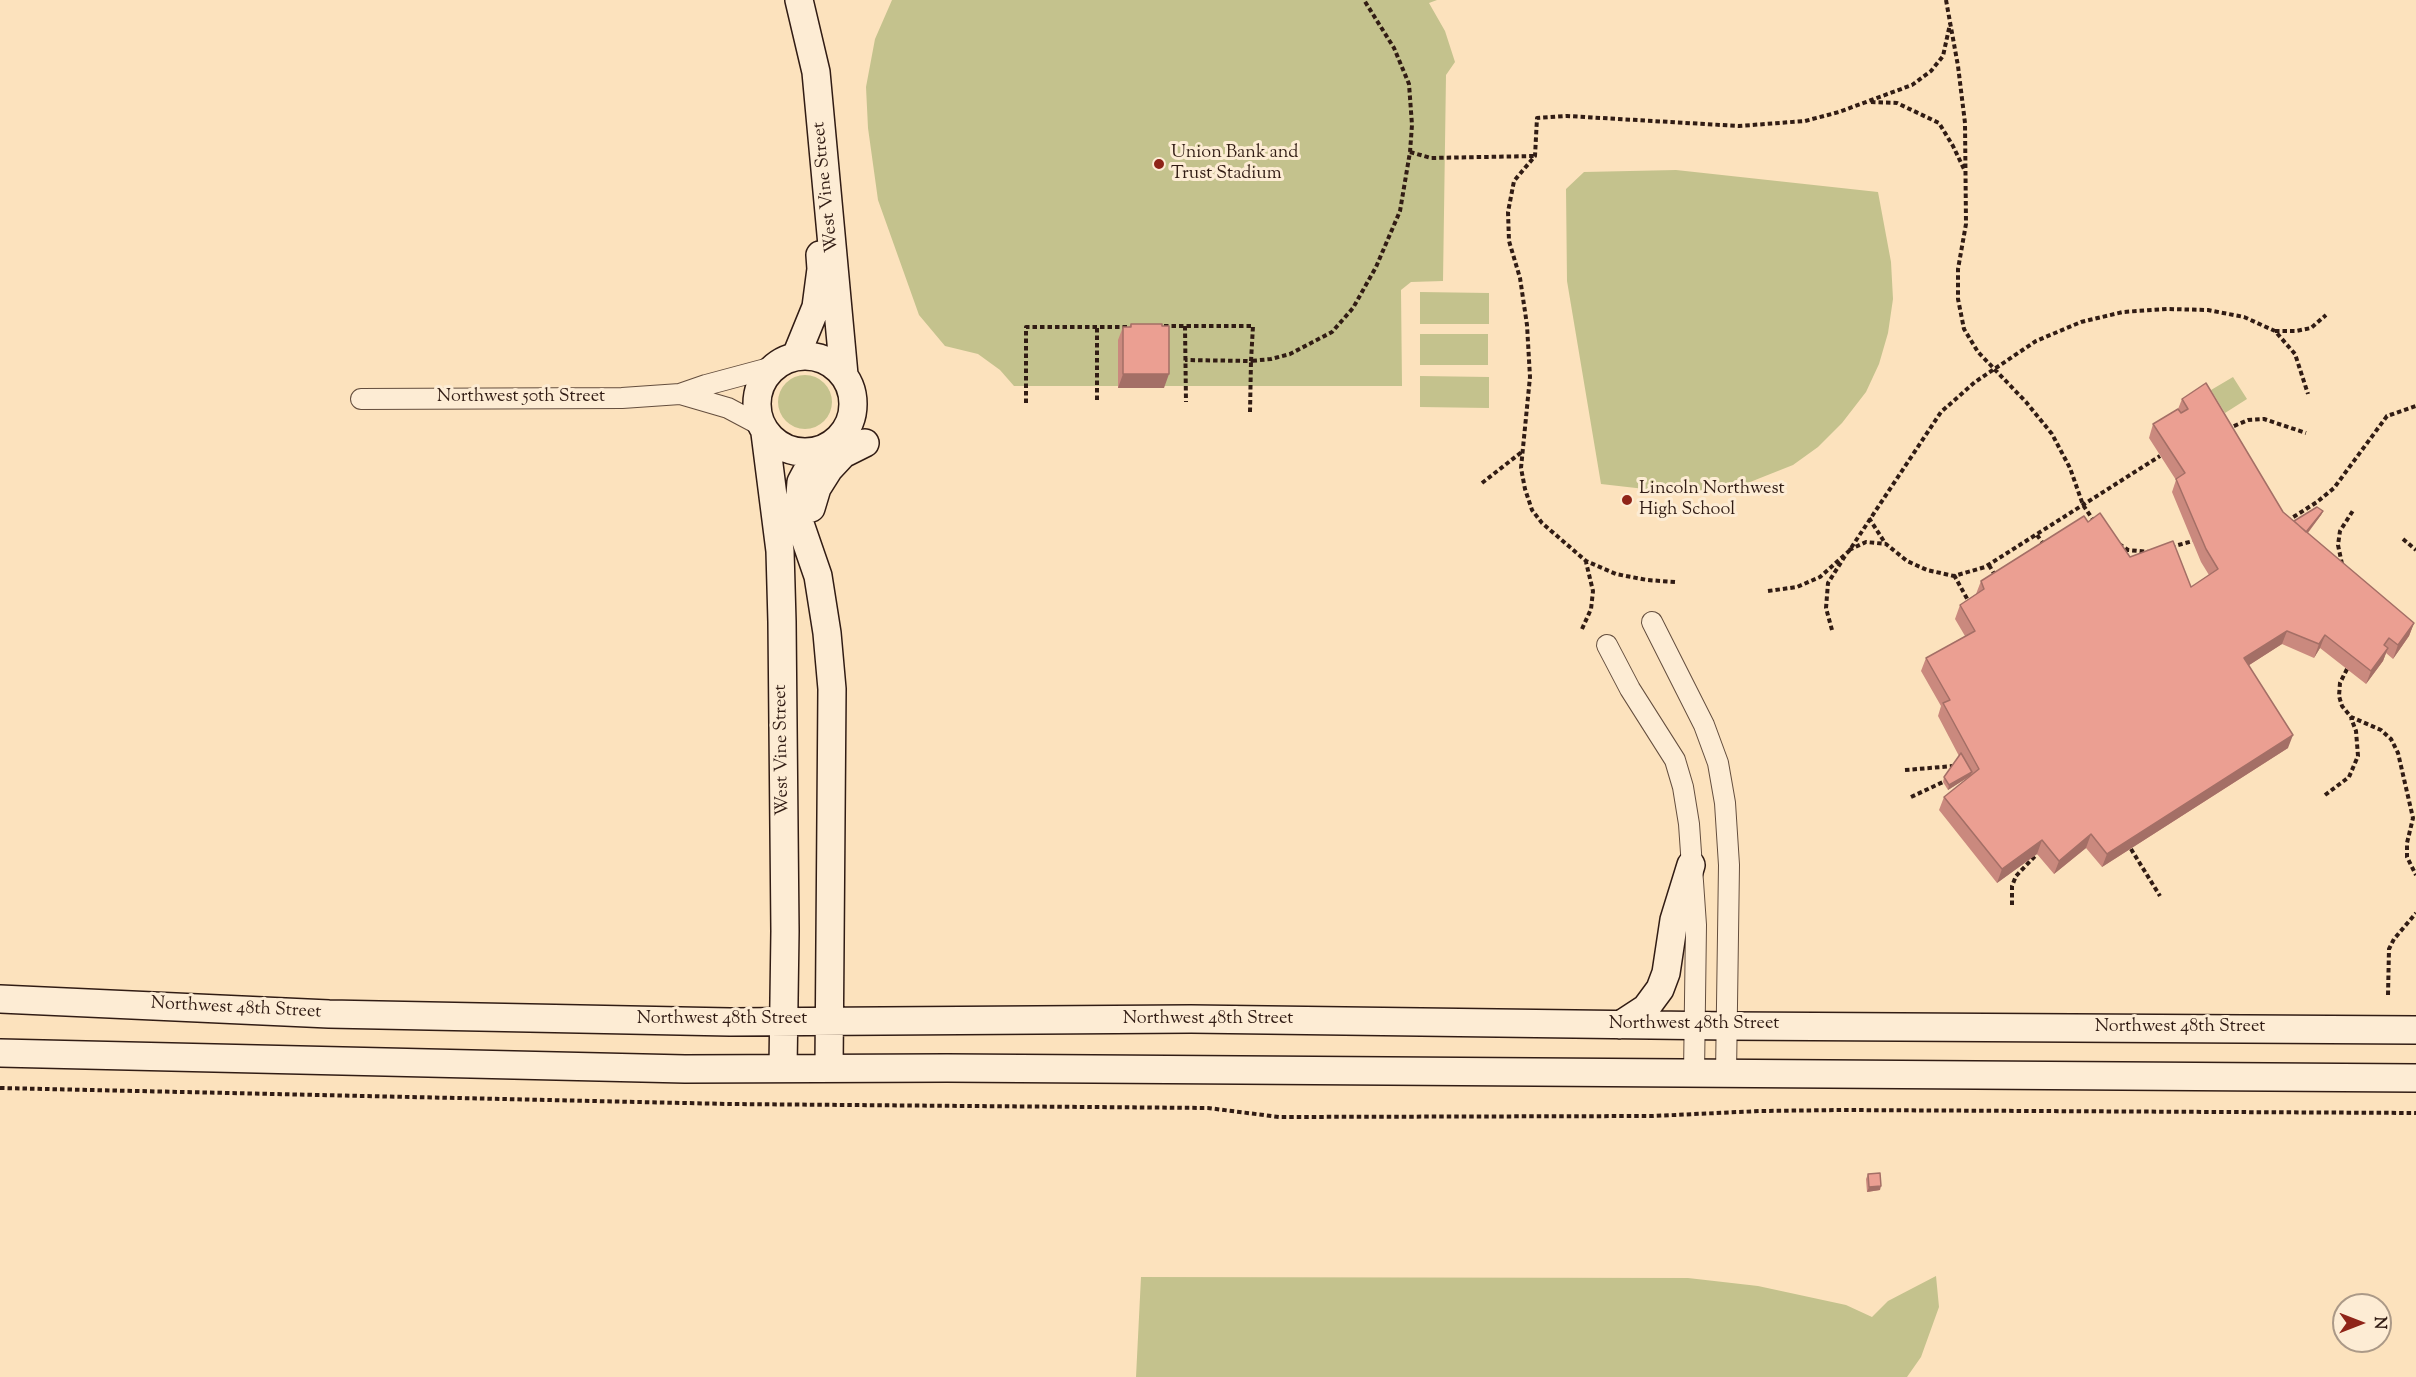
<!DOCTYPE html>
<style>
body{margin:0}
#map{position:relative;width:2416px;height:1377px;overflow:hidden;background:#fce2bd;font-family:"Sorts Mill Goudy",serif}
canvas{display:block}
.north{position:absolute;left:2332px;top:1293px;width:60px;height:60px;box-sizing:border-box;background:#fdecd4;border:2px solid #ab9987;border-radius:50%;rotate:90deg;font-size:16px;font-weight:700;line-height:24px;text-align:center;color:#311c14}
.north::after{content:'';display:block;margin:auto;width:21px;height:27px;background:#8f2418;clip-path:polygon(50% 0,100% 100%,50% 72%,0 100%)}
</style>
<div id="map">
<canvas width="2416" height="1377"></canvas>
<div class="north">N</div>
</div>
<script>
const c = document.querySelector('canvas').getContext('2d');
c.lineJoin = 'round';
function fillPath(path, color) { c.fillStyle = color; c.fill(path, 'evenodd'); }
const poly = rows => new Path2D(rows.map(r => 'M' + r).join(''));
function strokePath(path, color, width, dash) { c.strokeStyle = color; c.lineWidth = width; c.lineCap = dash ? 'butt' : 'round'; c.setLineDash(dash || []); c.stroke(path); }
function write(font, color, halo, rows, align = 'center') {
  c.font = font + ' "Sorts Mill Goudy",serif'; c.lineWidth = 6; c.setLineDash([]); c.textBaseline = 'middle'; c.strokeStyle = halo; c.fillStyle = color; for (const [text, x, y, turn = 0] of rows) {
    c.save(); c.translate(x, y); c.rotate((+turn || 0) * Math.PI / 180); c.textAlign = isNaN(turn) ? turn : align; if (halo) c.strokeText(text, 0, 0); c.fillText(text, 0, 0); c.restore();
  }
}
const green = poly([
 [892,0,1437,0,1429,3,1445,31,1455,62,1446,75,1443,281,1411,282,1401,290,1402,386,1014,386,1000,370,978,354,945,346,919,315,878,200,868,128,866,87,875,39],
 [1676,170,1878,192,1891,262,1893,299,1888,333,1879,364,1866,392,1842,423,1818,447,1793,465,1735,488,1706,493,1680,493,1601,484,1567,281,1566,189,1584,172],
 [1420,292,1489,293,1489,324,1420,324],
 [1420,334,1488,334,1488,365,1420,365],
 '778 402a27 27 0 1 1 54 0a27 27 0 1 1-54 0Z',
 [1420,376,1489,377,1489,408,1420,407],
 [2233,377,2247,399,2225,413,2211,390],
 [1936,1276,1939,1307,1921,1357,1907,1377,1136,1377,1141,1277,1688,1278,1758,1286,1846,1305,1872,1317,1888,1301]
]);
const path = poly([
 [1946,0,1958,66,1965,123,1966,224,1958,269,1958,299,1964,329,1978,352,2026,402,2052,434,2070,468,2083,505,2094,521],
 [1871,102,1897,103,1939,123,1953,146,1965,171],
 [1410,152,1431,158,1535,156],
 [1164,326,1253,326,1251,361,1185,360],
 [1185,326,1186,402],
 [2275,331,2296,331,2311,328,2326,315],
 [1097,400,1097,327],
 [1026,403,1026,327,1133,327],
 [1250,412,1251,361,1271,359,1290,354,1332,332,1353,308,1376,267,1400,211,1410,152,1412,125,1409,84,1394,48,1364,0],
 [2227,429,2248,420,2264,419,2306,433],
 [1482,483,1523,451],
 [1869,518,1885,543],
 [2287,521,2317,502,2334,488,2387,416,2416,406],
 [2037,535,2045,546],
 [2403,539,2416,550],
 [2119,544,2128,550,2149,552],
 [2171,547,2193,541],
 [1849,550,1866,542,1886,544,1907,561,1927,570,1954,576,1985,567,2160,456],
 [2342,564,2338,545,2340,531,2354,509],
 [1989,565,1996,577],
 [1954,575,1970,604],
 [1675,582,1647,580,1616,574,1586,561,1542,523,1532,510,1525,489,1521,468,1530,377,1527,325,1520,278,1509,241,1508,212,1514,181,1535,156,1537,118,1567,116,1739,126,1805,121,1839,112,1912,85,1931,71,1943,56,1950,24],
 [1768,591,1797,587,1820,577,1849,551,1941,412,1975,382,2036,341,2081,322,2123,312,2167,309,2208,310,2244,317,2275,331,2295,354,2308,394],
 [1582,629,1591,609,1593,591,1586,562],
 [1832,630,1826,608,1828,583,1845,556],
 [2347,669,2340,683,2339,696,2342,706,2351,717,2381,730,2391,739,2398,753,2413,818,2407,843,2407,857,2416,875],
 [1905,770,1954,766],
 [2325,795,2349,777,2358,756,2356,731,2351,718],
 [1911,797,1943,782],
 [2131,849,2160,896],
 [2012,905,2012,886,2016,876,2037,854],
 [2388,995,2389,949,2394,939,2416,913],
 [0,1088,730,1104,1208,1108,1279,1117,1653,1116,1760,1111,1842,1110,2416,1113]
]);
const street = poly([
 [680,394,728,408,760,425],
 [361,399,622,398,680,394,706,385,773,367],
 [1652,622,1704,725,1718,763,1725,803,1729,865,1726,1074],
 [1607,645,1630,689,1675,760,1683,787,1689,824,1696,925,1694,1074]
]);
const secondary = poly([
 [799,0,816,72,844,375],
 '757 404a48 48 0 1 1 96 0a48 48 0 1 1-96 0Z',
 [796,356,816,307,821,269,820,255],
 [765,433,780,551,782,622,785,931,783,1068],
 [817,452,801,482,798,518,818,576,827,633,832,689,829,1068],
 [811,508,817,488,829,469,843,454,865,443],
 [0,999,329,1014,730,1022,1191,1019,1728,1026,2416,1030],
 [1620,1025,1646,1008,1660,989,1666,973,1674,920,1691,865],
 [0,1053,685,1069,947,1068,2416,1078]
]);
const wall = poly([
 [1131,324,1164,388,1118,388,1118,340,1123,327,1129,327],
 [2182,399,2283,512,2294,521,2323,511,2321,515,2308,533,2414,623,2409,636,2393,659,2386,653,2383,661,2366,684,2320,648,2314,658,2282,644,2249,665,2288,748,2102,867,2086,848,2054,874,2037,854,1997,883,1939,810,1944,797,1970,776,1948,790,1943,782,1944,777,1959,756,1938,716,1941,706,1921,671,1926,658,1965,636,1955,619,1960,605,1976,594,1981,581,2088,522,2130,557,2191,587,2209,575,2201,562,2172,492,2176,480,2149,438,2153,424,2178,409],
 [1868,1174,1880,1190,1867,1192,1866,1179]
]);
const shadedWall = poly([
 [1123,374,1169,374,1164,388,1118,388],
 [2323,511,2321,515,2299,544,2301,539],
 [2414,623,2409,636,2393,659,2398,645],
 [2287,631,2282,644,2240,671,2244,658],
 [2325,635,2320,648,2314,658,2319,644],
 [2388,648,2383,661,2366,684,2371,671],
 [2293,735,2288,748,2102,867,2107,854],
 [1972,772,1970,776,1948,790,1949,785],
 [2091,834,2086,848,2054,874,2059,861],
 [2042,840,2037,854,1997,883,2002,869],
 [1881,1186,1880,1190,1867,1192,1869,1187]
]);
const building = poly([
 [1131,324,1162,324,1162,326,1169,326,1169,374,1123,374,1123,327,1131,327,1131,324],
 [2206,383,2283,512,2414,623,2398,645,2389,638,2384,645,2388,648,2371,671,2325,635,2319,644,2287,631,2244,658,2293,735,2107,854,2091,834,2059,861,2042,840,2002,869,1944,797,1979,769,1943,703,1950,700,1926,658,1975,631,1960,605,1984,589,1981,581,2084,516,2088,522,2100,513,2130,557,2173,541,2191,587,2218,569,2206,549,2176,479,2185,473,2153,424,2178,409,2181,413,2188,409,2182,399,2206,383],
 [2317,507,2323,511,2306,532,2294,521,2317,507],
 [1961,753,1972,772,1949,785,1944,777,1961,753],
 [1880,1173,1881,1186,1869,1187,1868,1174,1880,1173]
]);
const markers = [
 [1159,164,6,"#8f2418"],
 [1627,500,6,"#8f2418"]
];
const poiNames = [
 ["Union Bank and",1171,154],
 ["Trust Stadium",1171,175],
 ["Lincoln Northwest",1639,490],
 ["High School",1639,511]
];
const streetNames = [
 ["West Vine Street",827,187,-96],
 ["Northwest 50th Street",521,398],
 ["West Vine Street",783,750,-91],
 ["Northwest 48th Street",236,1009,3],
 ["Northwest 48th Street",722,1020],
 ["Northwest 48th Street",1208,1020],
 ["Northwest 48th Street",1694,1025],
 ["Northwest 48th Street",2180,1028]
];
fillPath(green, '#c4c28d');
strokePath(street, '#644e3e', 22);
strokePath(secondary, '#311c14', 30);
strokePath(path, '#311c14', 4, [4.5, 3]);
strokePath(street, '#fdecd4', 20);
strokePath(secondary, '#fdecd4', 27);
fillPath(wall, '#ca897e');
fillPath(shadedWall, '#a46f66');
fillPath(building, '#eb9f92');
strokePath(building, '#a46f66', 1.5);
for (const [x, y, r, color] of markers) { const dot = new Path2D(); dot.arc(x, y, r, 0, 2 * Math.PI); c.fillStyle = color; c.fill(dot); strokePath(dot, '#fdecd4', 2); }
write('18px', '#311c14', '#fdecd4', poiNames, 'left');
write('18px', '#311c14', '#fdecd4', streetNames);
</script>
